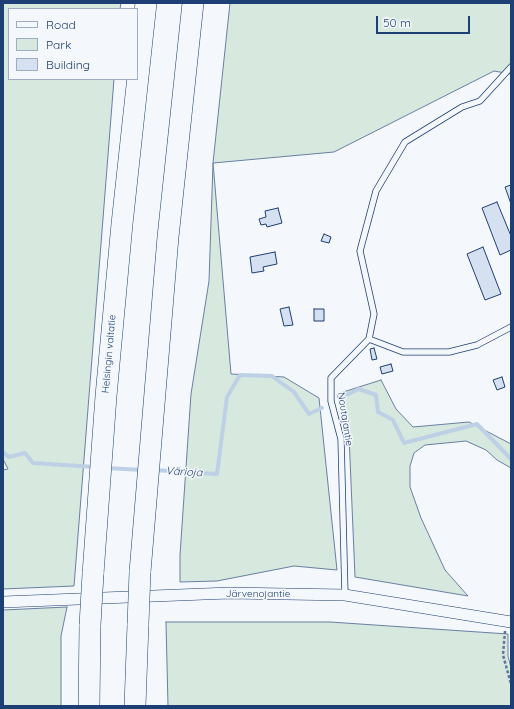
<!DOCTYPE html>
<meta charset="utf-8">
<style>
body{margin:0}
#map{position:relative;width:514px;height:709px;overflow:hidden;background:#f4f7fb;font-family:Quicksand,sans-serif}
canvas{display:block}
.frame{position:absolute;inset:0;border:4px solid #1d3f73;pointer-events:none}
.legend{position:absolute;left:8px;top:8px;width:130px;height:72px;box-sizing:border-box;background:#f4f7fb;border:1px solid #9eadc5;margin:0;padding:5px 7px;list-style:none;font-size:12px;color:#1d3f73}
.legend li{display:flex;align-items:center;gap:8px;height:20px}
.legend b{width:20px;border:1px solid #9eadc5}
.scale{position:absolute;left:376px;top:16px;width:94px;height:18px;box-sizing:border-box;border:2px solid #1d3f73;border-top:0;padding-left:5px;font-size:12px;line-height:14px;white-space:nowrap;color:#1d3f73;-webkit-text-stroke:3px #f4f7fb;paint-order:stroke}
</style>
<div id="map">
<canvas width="514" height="709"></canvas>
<div class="frame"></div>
<ul class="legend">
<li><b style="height:5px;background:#f4f7fb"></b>Road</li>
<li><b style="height:11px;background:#d7e8df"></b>Park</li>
<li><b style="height:11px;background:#d5e0f0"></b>Building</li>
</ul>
<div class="scale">50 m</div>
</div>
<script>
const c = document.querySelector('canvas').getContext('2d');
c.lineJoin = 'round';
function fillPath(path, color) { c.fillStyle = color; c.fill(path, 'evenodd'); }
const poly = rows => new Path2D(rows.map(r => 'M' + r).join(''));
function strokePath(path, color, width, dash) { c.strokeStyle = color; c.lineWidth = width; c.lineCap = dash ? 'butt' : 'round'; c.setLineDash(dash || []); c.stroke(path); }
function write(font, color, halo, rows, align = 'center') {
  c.font = font + ' Quicksand,sans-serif'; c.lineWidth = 3; c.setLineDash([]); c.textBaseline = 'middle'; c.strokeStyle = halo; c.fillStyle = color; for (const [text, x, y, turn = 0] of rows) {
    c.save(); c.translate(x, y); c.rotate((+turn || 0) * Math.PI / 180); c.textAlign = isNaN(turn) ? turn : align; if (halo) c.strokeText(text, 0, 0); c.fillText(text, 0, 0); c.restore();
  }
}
const green = poly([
 [3,3,121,3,120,9,9,9,9,79,114,79,74,586,3,589,3,470,8,469,3,459,3,3],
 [230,3,511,3,511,74,494,71,334,152,213,163,231,374,284,377,319,398,337,570,294,566,217,581,180,582,180,555,191,394,209,281,213,163,230,3],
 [381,380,396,409,413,427,469,422,511,444,511,468,497,460,486,450,466,441,425,445,414,453,410,466,410,487,421,518,445,570,468,596,355,577,349,435,337,394,381,380],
 [67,607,61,636,61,706,3,706,3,610,67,607],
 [166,622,330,622,508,634,508,656,511,668,511,706,168,706,166,622]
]);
const stream = poly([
 [340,398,359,389,376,395,378,412,393,420,404,443,477,424,511,459],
 [3,452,9,457,25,453,33,463,95,467],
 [106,468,143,470],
 [154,470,217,474,227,397,240,375,272,376,294,392,309,414,322,408]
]);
const building = poly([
 [511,185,511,204,505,187,511,185],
 [497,202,511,236,511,250,500,255,482,208,497,202],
 [278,208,282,223,267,227,266,224,261,225,259,219,266,217,265,211,278,208],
 [324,234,331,237,329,243,321,241,324,234],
 [483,247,501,294,485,300,467,254,483,247],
 [275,252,277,264,263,267,264,271,252,273,250,257,275,252],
 [289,307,293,325,284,326,280,309,289,307],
 [314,309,324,309,324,321,314,321,314,309],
 [374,348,377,359,372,360,370,349,374,348],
 [391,364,393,371,382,374,380,367,391,364],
 [502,377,505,387,497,390,493,380,502,377]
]);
const path = poly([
 [505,631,503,655,511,684]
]);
const service = poly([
 [369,339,374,314,360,251,376,191,405,142,462,107,480,101,511,67],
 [369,339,403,352,449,352,477,345,511,327],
 [345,595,341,439,331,401,331,378,369,339]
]);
const minor = poly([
 [3,602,229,593,345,595,511,622]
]);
const motorway = poly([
 [140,572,168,237,193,3],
 [93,574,106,396,122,224,146,3],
 [89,706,90,625],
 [135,706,138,624]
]);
const motorwayBridge = poly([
 [138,624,140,572],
 [90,625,93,574]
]);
const streetNames = [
 ["Helsingin valtatie",109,354,-85],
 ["Noutajantie",345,419,81],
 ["Järvenojantie",258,594]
];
const waterNames = [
 ["Värioja",184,472,3]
];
fillPath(green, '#d7e8df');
strokePath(green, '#687fa3', 1);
strokePath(stream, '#bed0e5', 4);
fillPath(building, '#d5e0f0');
strokePath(building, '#1d3f73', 1);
strokePath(service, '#1d3f73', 7);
strokePath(minor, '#1d3f73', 12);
strokePath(motorway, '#1d3f73', 22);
strokePath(path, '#5e769c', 2.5, [3, 2]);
strokePath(service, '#f4f7fb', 5.5);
strokePath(minor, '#f4f7fb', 11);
strokePath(motorway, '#f4f7fb', 21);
strokePath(motorwayBridge, '#1d3f73', 22, []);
strokePath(motorwayBridge, '#f4f7fb', 21);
write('10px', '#1d3f73', '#f4f7fb', streetNames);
write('italic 11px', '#1d3f73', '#f4f7fb', waterNames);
</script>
